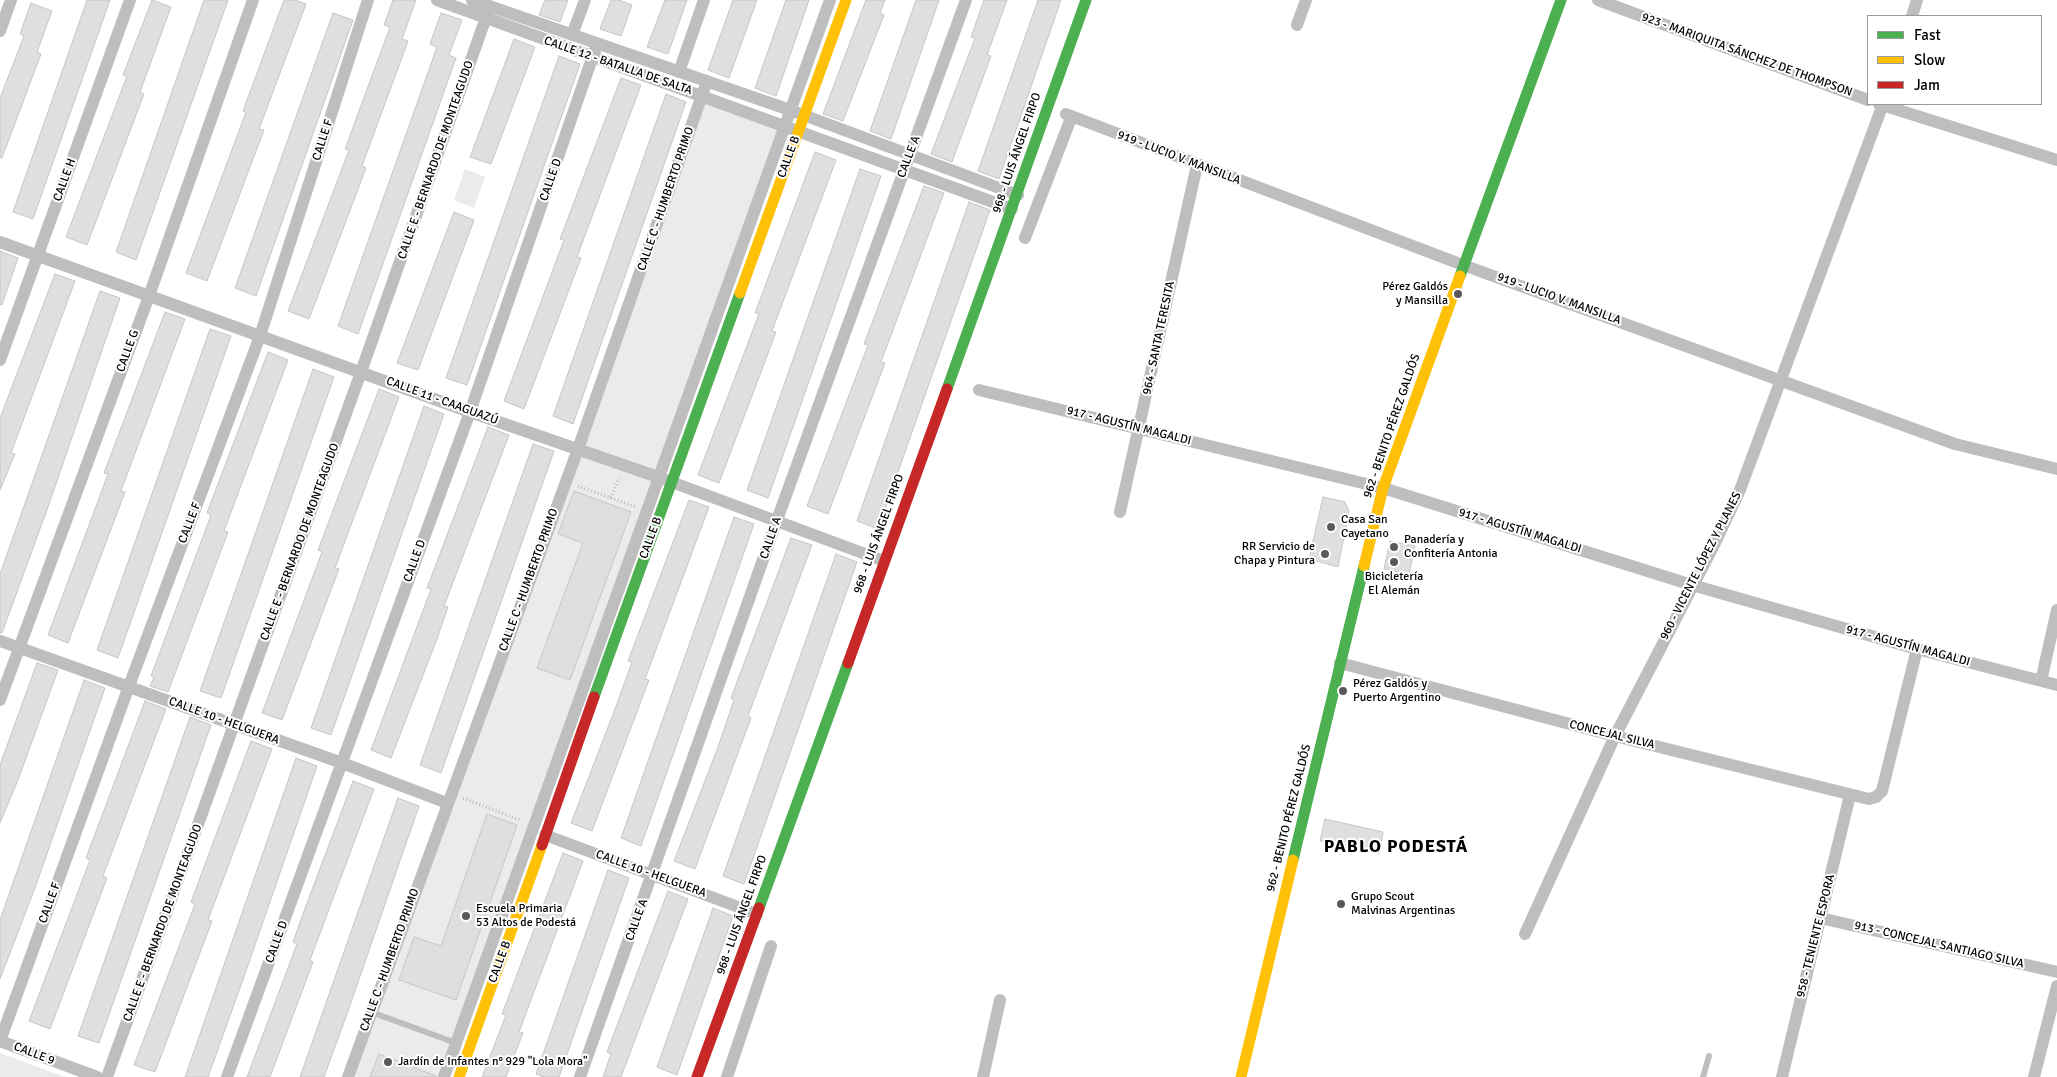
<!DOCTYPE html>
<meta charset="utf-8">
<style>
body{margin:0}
#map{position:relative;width:2057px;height:1077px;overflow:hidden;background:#fff;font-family:Signika,sans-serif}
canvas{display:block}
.legend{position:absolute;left:1867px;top:15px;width:175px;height:90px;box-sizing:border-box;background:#fff;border:1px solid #999;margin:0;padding:6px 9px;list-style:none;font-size:15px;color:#000}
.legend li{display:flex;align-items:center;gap:10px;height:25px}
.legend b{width:25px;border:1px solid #999}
</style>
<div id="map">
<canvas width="2057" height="1077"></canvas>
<ul class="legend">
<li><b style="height:6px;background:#4caf50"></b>Fast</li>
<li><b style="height:6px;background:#ffc107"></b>Slow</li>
<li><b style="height:6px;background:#c62828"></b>Jam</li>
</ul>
</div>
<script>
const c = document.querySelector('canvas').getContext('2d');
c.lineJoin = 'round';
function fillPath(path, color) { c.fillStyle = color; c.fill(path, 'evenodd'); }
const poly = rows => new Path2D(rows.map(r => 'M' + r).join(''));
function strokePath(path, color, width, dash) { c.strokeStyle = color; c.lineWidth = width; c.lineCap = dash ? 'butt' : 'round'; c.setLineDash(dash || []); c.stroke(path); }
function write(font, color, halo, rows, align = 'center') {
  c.font = font + ' Signika,sans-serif'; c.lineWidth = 4; c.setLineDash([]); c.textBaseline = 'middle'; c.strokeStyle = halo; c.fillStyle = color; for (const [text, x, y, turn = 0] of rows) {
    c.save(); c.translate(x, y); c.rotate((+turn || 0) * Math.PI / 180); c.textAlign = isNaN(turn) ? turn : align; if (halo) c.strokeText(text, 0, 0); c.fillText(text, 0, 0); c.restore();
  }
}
const green = poly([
 [702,95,785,126,444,1077,348,1077],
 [465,169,485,177,474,208,454,200],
 [0,1053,65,1077,0,1077]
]);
const building = poly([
 [87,0,110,0,33,219,13,212,87,0],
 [152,0,171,7,140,92,144,94,87,245,66,237,127,76,123,75,152,0],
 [204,0,228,0,136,260,116,252,204,0],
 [284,0,295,0,306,4,259,129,264,130,207,281,186,273,246,112,243,111,284,0],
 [393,0,416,0,402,39,408,41,362,166,366,168,309,319,288,311,349,150,345,149,390,27,384,25,393,0],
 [545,0,568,0,560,22,539,15,545,0],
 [611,0,619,0,632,5,621,36,600,29,611,0],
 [665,0,687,0,668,54,647,47,665,0],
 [733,0,757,0,729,78,708,70,733,0],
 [786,0,809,0,776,96,755,88,786,0],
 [866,0,885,0,880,13,884,15,843,121,823,114,866,0],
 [916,0,939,0,891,139,870,131,916,0],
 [984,0,1007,0,987,55,991,56,952,162,931,154,975,38,971,37,984,0],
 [1038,0,1061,0,999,179,978,171,1038,0],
 [31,3,52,11,37,52,41,54,2,158,0,158,0,98,24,36,20,34,31,3],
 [333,13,353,20,256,296,235,288,333,13],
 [441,13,462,20,449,55,456,58,358,334,338,326,437,47,430,44,441,13],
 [514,39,535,47,491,164,470,157,514,39],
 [559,56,580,64,467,385,446,378,559,56],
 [621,78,641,85,577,257,581,258,524,409,504,401,564,240,560,239,621,78],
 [666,94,686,102,573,424,553,416,666,94],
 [815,152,836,160,772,331,776,332,764,364,719,483,698,475,759,314,755,313,815,152],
 [860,169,881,176,768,498,747,490,860,169],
 [924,186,944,193,881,362,885,363,828,514,807,506,868,345,864,344,924,186],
 [969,202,990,210,878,529,857,521,969,202],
 [454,212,474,220,418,370,397,363,454,212],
 [0,251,18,258,2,305,0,304,0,251],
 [55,274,75,281,11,453,15,454,0,490,0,418,55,274],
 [100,291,120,298,48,507,2,633,0,633,0,574,100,291],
 [165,312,185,319,121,491,125,492,68,643,48,635,108,474,104,473,165,312],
 [210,329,231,336,118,658,97,650,210,329],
 [268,352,288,360,224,531,228,532,168,692,150,686,154,677,151,676,211,515,207,513,268,352],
 [313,369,334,377,221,698,200,691,313,369],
 [379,389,399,397,335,568,339,569,282,720,262,713,322,552,318,550,379,389],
 [424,406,444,414,331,735,311,728,424,406],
 [488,427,509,435,444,606,448,607,437,639,391,758,371,750,431,589,427,588,488,427],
 [533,444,554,451,441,773,420,765,533,444],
 [574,491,631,512,570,680,537,668,583,543,558,534,574,491],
 [1323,497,1345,502,1349,511,1338,567,1309,559,1323,497],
 [689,500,709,507,645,679,649,680,592,831,571,823,615,709,632,662,628,661,689,500],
 [734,517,754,524,641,846,621,838,734,517],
 [791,538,812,545,748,716,751,718,695,869,674,861,718,747,734,700,731,698,791,538],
 [1390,541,1415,546,1409,574,1384,569,1390,541],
 [836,554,857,562,744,884,723,876,836,554],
 [37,663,58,670,18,780,0,823,0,765,37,663],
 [84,680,105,688,35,888,0,979,0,920,84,680],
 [145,701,166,709,103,876,107,878,50,1029,29,1021,90,860,86,858,145,701],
 [190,717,211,725,99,1043,78,1036,190,717],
 [251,741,272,749,208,920,212,921,155,1072,134,1065,195,904,191,902,251,741],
 [296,758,317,766,245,974,208,1077,185,1077,296,758],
 [353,781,374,789,310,960,313,962,270,1077,247,1077,297,944,293,942,304,911,353,781],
 [398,798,419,806,347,1014,324,1077,300,1077,398,798],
 [487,814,517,825,456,1000,399,980,414,937,441,946,487,814],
 [1325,819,1383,832,1379,854,1320,841,1325,819],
 [563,853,583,861,519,1032,523,1033,506,1077,482,1077,506,1015,502,1014,563,853],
 [608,870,629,878,559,1077,544,1077,536,1074,608,870],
 [668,891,688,899,621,1077,603,1077,611,1054,607,1052,668,891],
 [713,908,733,916,677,1075,657,1067,713,908],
 [379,1054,436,1076,436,1077,370,1077,379,1054]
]);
const path = poly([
 [578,486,636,507],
 [611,498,619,478],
 [463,798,522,821]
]);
const lane = poly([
 [371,1012,456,1043],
 [1703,1077,1709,1056]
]);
const street = poly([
 [437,0,1012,209],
 [472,0,790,110,1018,195],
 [1598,0,1868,100],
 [1912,16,1917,0],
 [1297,25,1306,0],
 [0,31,11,0],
 [572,35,585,0],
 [679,72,704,0],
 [1879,104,2057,160],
 [1066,114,1463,265,1955,444,2057,469],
 [1025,238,1071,118],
 [0,242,470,412,658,477,884,561],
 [0,360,130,0],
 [979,390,1383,488,1692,585,1917,649,2057,685],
 [1120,512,1197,165],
 [0,641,342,763,447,803],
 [1340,663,1615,736,1869,799,1876,797,1882,791,1917,649],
 [2041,681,2057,610],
 [0,700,149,296,253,0],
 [545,835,757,914],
 [1820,918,2057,972],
 [1525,934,1615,736,1715,543,1740,490,1883,104],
 [0,1041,129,686,260,336,368,0],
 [0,1041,97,1077],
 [107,1077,361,372,490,6],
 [227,1077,470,412,597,44],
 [348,1077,578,449,707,81],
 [444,1077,830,0],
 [580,1077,777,520,966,0],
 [727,1077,771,946],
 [983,1077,1000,1000],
 [1782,1077,1850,795],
 [2034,1077,2057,986]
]);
const fast = poly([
 [1460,276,1561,0],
 [947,389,1086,0],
 [594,697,740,293],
 [1293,860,1364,566],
 [759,908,848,663]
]);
const slow = poly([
 [740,293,846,0],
 [1364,566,1383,488,1460,276],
 [459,1077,542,845],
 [1241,1077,1293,860]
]);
const jam = poly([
 [848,663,947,389],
 [542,845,594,697],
 [697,1077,759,908]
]);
const markers = [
 [1458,294,5,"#595959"],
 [1331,527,5,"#595959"],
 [1394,547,5,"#595959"],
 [1325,554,5,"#595959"],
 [1394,562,5,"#595959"],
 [1343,691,5,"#595959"],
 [1341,904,5,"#595959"],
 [466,916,5,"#595959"],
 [388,1062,5,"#595959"]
];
const streetNames = [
 ["923 - MARIQUITA SÁNCHEZ DE THOMPSON",1747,55,20],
 ["CALLE 12 - BATALLA DE SALTA",618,66,19],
 ["CALLE F",323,140,-72],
 ["968 - LUIS ÁNGEL FIRPO",1017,153,-71],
 ["CALLE B",789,157,-70],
 ["CALLE A",909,157,-69],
 ["919 - LUCIO V. MANSILLA",1179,158,21],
 ["CALLE E - BERNARDO DE MONTEAGUDO",436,160,-71],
 ["CALLE H",65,180,-70],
 ["CALLE D",551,180,-71],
 ["CALLE C - HUMBERTO PRIMO",666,199,-71],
 ["919 - LUCIO V. MANSILLA",1559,299,20],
 ["964 - SANTA TERESITA",1159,338,-78],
 ["CALLE G",128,351,-70],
 ["CALLE 11 - CAAGUAZÚ",442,401,20],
 ["917 - AGUSTÍN MAGALDI",1129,426,14],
 ["962 - BENITO PÉREZ GALDÓS",1392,426,-71],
 ["CALLE F",190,523,-69],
 ["917 - AGUSTÍN MAGALDI",1520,531,17],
 ["968 - LUIS ÁNGEL FIRPO",879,534,-70],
 ["CALLE B",651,538,-70],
 ["CALLE A",771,538,-71],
 ["CALLE E - BERNARDO DE MONTEAGUDO",300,542,-70],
 ["CALLE D",415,561,-70],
 ["960 - VICENTE LÓPEZ Y PLANES",1701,566,-63],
 ["CALLE C - HUMBERTO PRIMO",529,580,-70],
 ["917 - AGUSTÍN MAGALDI",1908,646,15],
 ["CALLE 10 - HELGUERA",224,721,20],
 ["CONCEJAL SILVA",1612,735,14],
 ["962 - BENITO PÉREZ GALDÓS",1289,818,-76],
 ["CALLE 10 - HELGUERA",651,874,20],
 ["CALLE F",50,903,-70],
 ["968 - LUIS ÁNGEL FIRPO",742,915,-70],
 ["CALLE A",637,920,-70],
 ["CALLE E - BERNARDO DE MONTEAGUDO",163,923,-70],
 ["958 - TENIENTE ESPORA",1816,936,-76],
 ["CALLE D",277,942,-70],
 ["913 - CONCEJAL SANTIAGO SILVA",1939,945,13],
 ["CALLE C - HUMBERTO PRIMO",390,960,-70],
 ["CALLE B",500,962,-70],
 ["CALLE 9",34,1054,21]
];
const poiNames = [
 ["Pérez Galdós",1448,287,"right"],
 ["y Mansilla",1448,301,"right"],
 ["Casa San",1341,520],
 ["Cayetano",1341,534],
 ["Panadería y",1404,540],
 ["Confitería Antonia",1404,554],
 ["RR Servicio de",1315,547,"right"],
 ["Chapa y Pintura",1315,561,"right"],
 ["Bicicletería",1394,577,"center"],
 ["El Alemán",1394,591,"center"],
 ["Pérez Galdós y",1353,684],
 ["Puerto Argentino",1353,698],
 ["Grupo Scout",1351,897],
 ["Malvinas Argentinas",1351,911],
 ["Escuela Primaria",476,909],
 ["53 Altos de Podestá",476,923],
 ["Jardín de Infantes n° 929 \"Lola Mora\"",398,1062]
];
const districtNames = [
 ["PABLO PODESTÁ",1396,847]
];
fillPath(green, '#ebebeb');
fillPath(building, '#dfdfdf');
strokePath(building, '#c6c6c6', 1);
strokePath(path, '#b9b9b9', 3, [1, 2.5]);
strokePath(lane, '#bebebe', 6);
strokePath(street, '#bebebe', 12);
strokePath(fast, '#4caf50', 11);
strokePath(slow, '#ffc107', 11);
strokePath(jam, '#c62828', 11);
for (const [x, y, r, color] of markers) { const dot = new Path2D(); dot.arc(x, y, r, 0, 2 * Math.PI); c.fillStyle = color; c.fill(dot); strokePath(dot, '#fff', 2); }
write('12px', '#000', '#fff', streetNames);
write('12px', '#000', '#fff', poiNames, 'left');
c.letterSpacing = '1px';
write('bold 18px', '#000', '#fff', districtNames);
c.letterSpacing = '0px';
</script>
